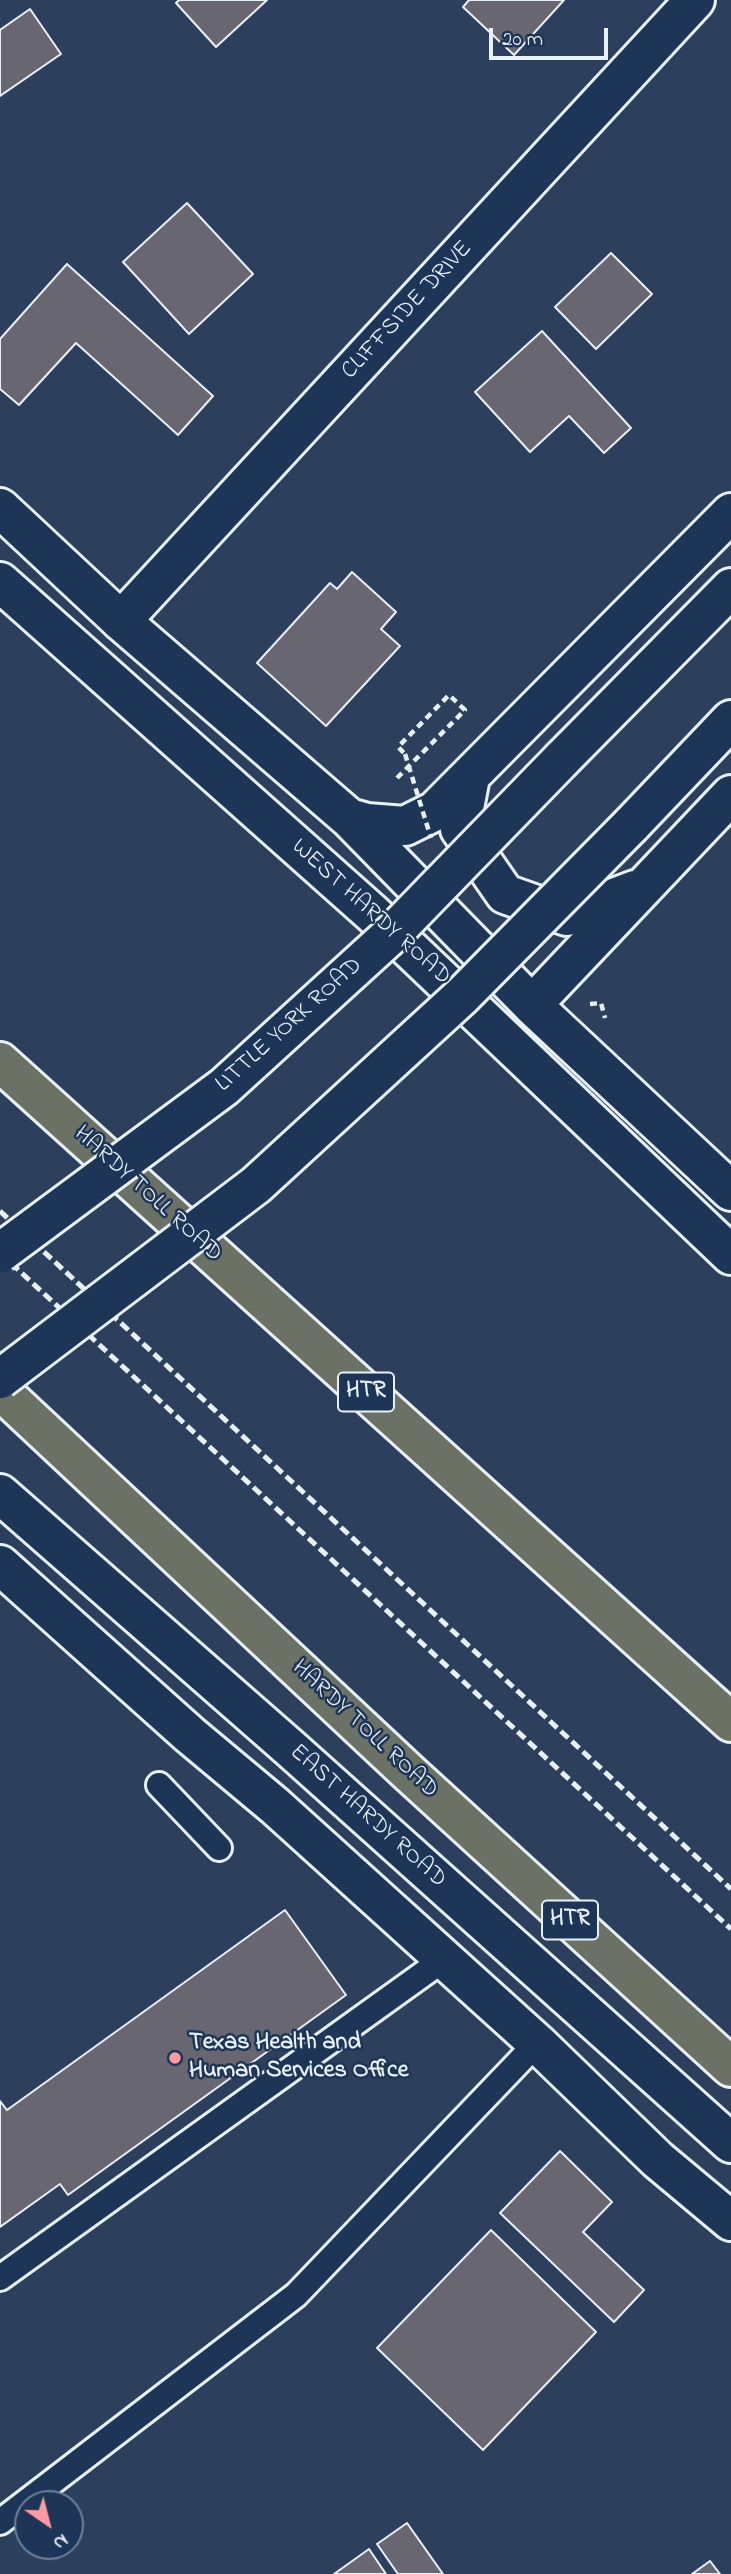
<!DOCTYPE html>
<style>
body{margin:0}
#map{position:relative;width:731px;height:2574px;overflow:hidden;background:#2c3f5c;font-family:"Indie Flower",sans-serif}
canvas{display:block}
.north{position:absolute;left:14px;top:2490px;width:70px;height:70px;box-sizing:border-box;background:#1d3557;border:2px solid #6e8097;border-radius:50%;rotate:145deg;font-size:19px;font-weight:700;line-height:28px;text-align:center;color:#e8f1f8}
.north::after{content:'';display:block;margin:auto;width:24px;height:32px;background:#ff9aa2;clip-path:polygon(50% 0,100% 100%,50% 72%,0 100%)}
.scale{position:absolute;left:489px;top:28px;width:119px;height:32px;box-sizing:border-box;border:4px solid #e8f1f8;border-top:0;padding-left:9px;font-size:21px;line-height:24px;white-space:nowrap;color:#e8f1f8;-webkit-text-stroke:5px #1d3557;paint-order:stroke}
</style>
<div id="map">
<canvas width="731" height="2574"></canvas>
<div class="north">N</div>
<div class="scale">20 m</div>
</div>
<script>
const c = document.querySelector('canvas').getContext('2d');
c.lineJoin = 'round';
function fillPath(path, color) { c.fillStyle = color; c.fill(path, 'evenodd'); }
const poly = rows => new Path2D(rows.map(r => 'M' + r).join(''));
function strokePath(path, color, width, dash) { c.strokeStyle = color; c.lineWidth = width; c.lineCap = dash ? 'butt' : 'round'; c.setLineDash(dash || []); c.stroke(path); }
function write(font, color, halo, rows, align = 'center') {
  c.font = font + ' "Indie Flower",sans-serif'; c.lineWidth = 5; c.setLineDash([]); c.textBaseline = 'middle'; c.strokeStyle = halo; c.fillStyle = color; for (const [text, x, y, turn = 0] of rows) {
    c.save(); c.translate(x, y); c.rotate((+turn || 0) * Math.PI / 180); c.textAlign = isNaN(turn) ? turn : align; if (halo) c.strokeText(text, 0, 0); c.fillText(text, 0, 0); c.restore();
  }
}
const building = poly([
 [179,0,267,0,216,47,176,3,179,0],
 [469,0,564,0,514,55,463,7,469,0],
 [30,9,61,54,0,96,0,30,30,9],
 [187,203,253,274,189,334,123,262,187,203],
 [611,253,652,294,596,349,555,307,611,253],
 [67,264,213,396,178,435,76,343,19,405,0,389,0,339,67,264],
 [542,331,631,428,604,453,569,416,530,452,475,392,542,331],
 [352,572,396,612,381,629,400,646,326,726,257,663,330,583,337,589,352,572],
 [285,1910,346,1995,68,2195,60,2184,0,2227,0,2101,7,2110,285,1910],
 [560,2151,612,2202,583,2232,644,2290,614,2322,500,2213,560,2151],
 [491,2230,596,2332,483,2450,377,2348,491,2230],
 [407,2523,443,2574,398,2574,377,2544,407,2523],
 [369,2549,386,2574,334,2574,369,2549],
 [710,2561,720,2574,692,2574,710,2561]
]);
const path = poly([
 [397,778,465,710,449,695,398,747,405,754],
 [590,1004,601,1003,605,1018]
]);
const lane = poly([
 [159,1785,219,1848],
 [0,2278,444,1959],
 [0,2522,296,2295,537,2043]
]);
const street = poly([
 [121,621,695,0]
]);
const secondary = poly([
 [0,508,121,621,349,818,532,1005,731,1191],
 [0,582,373,914,731,1255],
 [562,759,731,588],
 [470,777,460,829,505,894,567,916,635,890],
 [349,818,367,823,405,826,435,811,731,513],
 [631,825,731,720],
 [532,1005,731,795],
 [0,1494,291,1749,731,2143],
 [0,1565,190,1735,275,1806,537,2043,658,2160,731,2221]
]);
const highway = poly([
 [0,1062,731,1722],
 [0,1390,408,1772,731,2067]
]);
const rail = poly([
 [0,1211,731,1889],
 [0,1253,731,1929]
]);
const pathBridge = poly([
 [405,754,431,838]
]);
const secondaryBridge = poly([
 [0,1253,224,1087,393,933,562,759],
 [0,1379,256,1185,462,996,631,825]
]);
const markers = [
 [175,2058,7,"#ff9aa2"]
];
const shields = [
 [366,1392,56],
 [570,1920,56]
];
const shieldNames = [
 ["HTR",366,1392],
 ["HTR",570,1920]
];
const streetNames = [
 ["CLIFFSIDE DRIVE",408,311,-47],
 ["WEST HARDY ROAD",370,913,42],
 ["LITTLE YORK ROAD",290,1026,-42],
 ["HARDY TOLL ROAD",147,1195,42],
 ["HARDY TOLL ROAD",364,1730,43],
 ["EAST HARDY ROAD",367,1817,42]
];
const poiNames = [
 ["Texas Health and",189,2044],
 ["Human Services Office",189,2072]
];
fillPath(building, '#686771');
strokePath(building, '#e8f1f8', 2);
strokePath(lane, '#e8f1f8', 30);
strokePath(street, '#e8f1f8', 44);
strokePath(secondary, '#e8f1f8', 44);
strokePath(highway, '#e8f1f8', 44);
strokePath(path, '#e8f1f8', 4.5, [7, 5]);
strokePath(lane, '#1d3557', 24);
strokePath(street, '#1d3557', 38);
strokePath(secondary, '#1d3557', 38);
strokePath(highway, '#6b7165', 38);
strokePath(rail, '#e8f1f8', 5, [10, 5]);
strokePath(secondaryBridge, '#e8f1f8', 44, []);
strokePath(pathBridge, '#e8f1f8', 4.5, [7, 5]);
strokePath(secondaryBridge, '#1d3557', 38);
for (const [x, y, r, color] of markers) { const dot = new Path2D(); dot.arc(x, y, r, 0, 2 * Math.PI); c.fillStyle = color; c.fill(dot); strokePath(dot, '#1d3557', 2.5); }
for (const [x, y, w] of shields) { const box = new Path2D(); box.roundRect(x - w / 2, y - 19.5, w, 39, 5); c.fillStyle = '#1d3557'; c.fill(box); strokePath(box, '#e8f1f8', 2); }
write('bold 23px', '#e8f1f8', null, shieldNames);
write('24px', '#e8f1f8', '#1d3557', streetNames);
write('bold 24px', '#e8f1f8', '#1d3557', poiNames, 'left');
</script>
